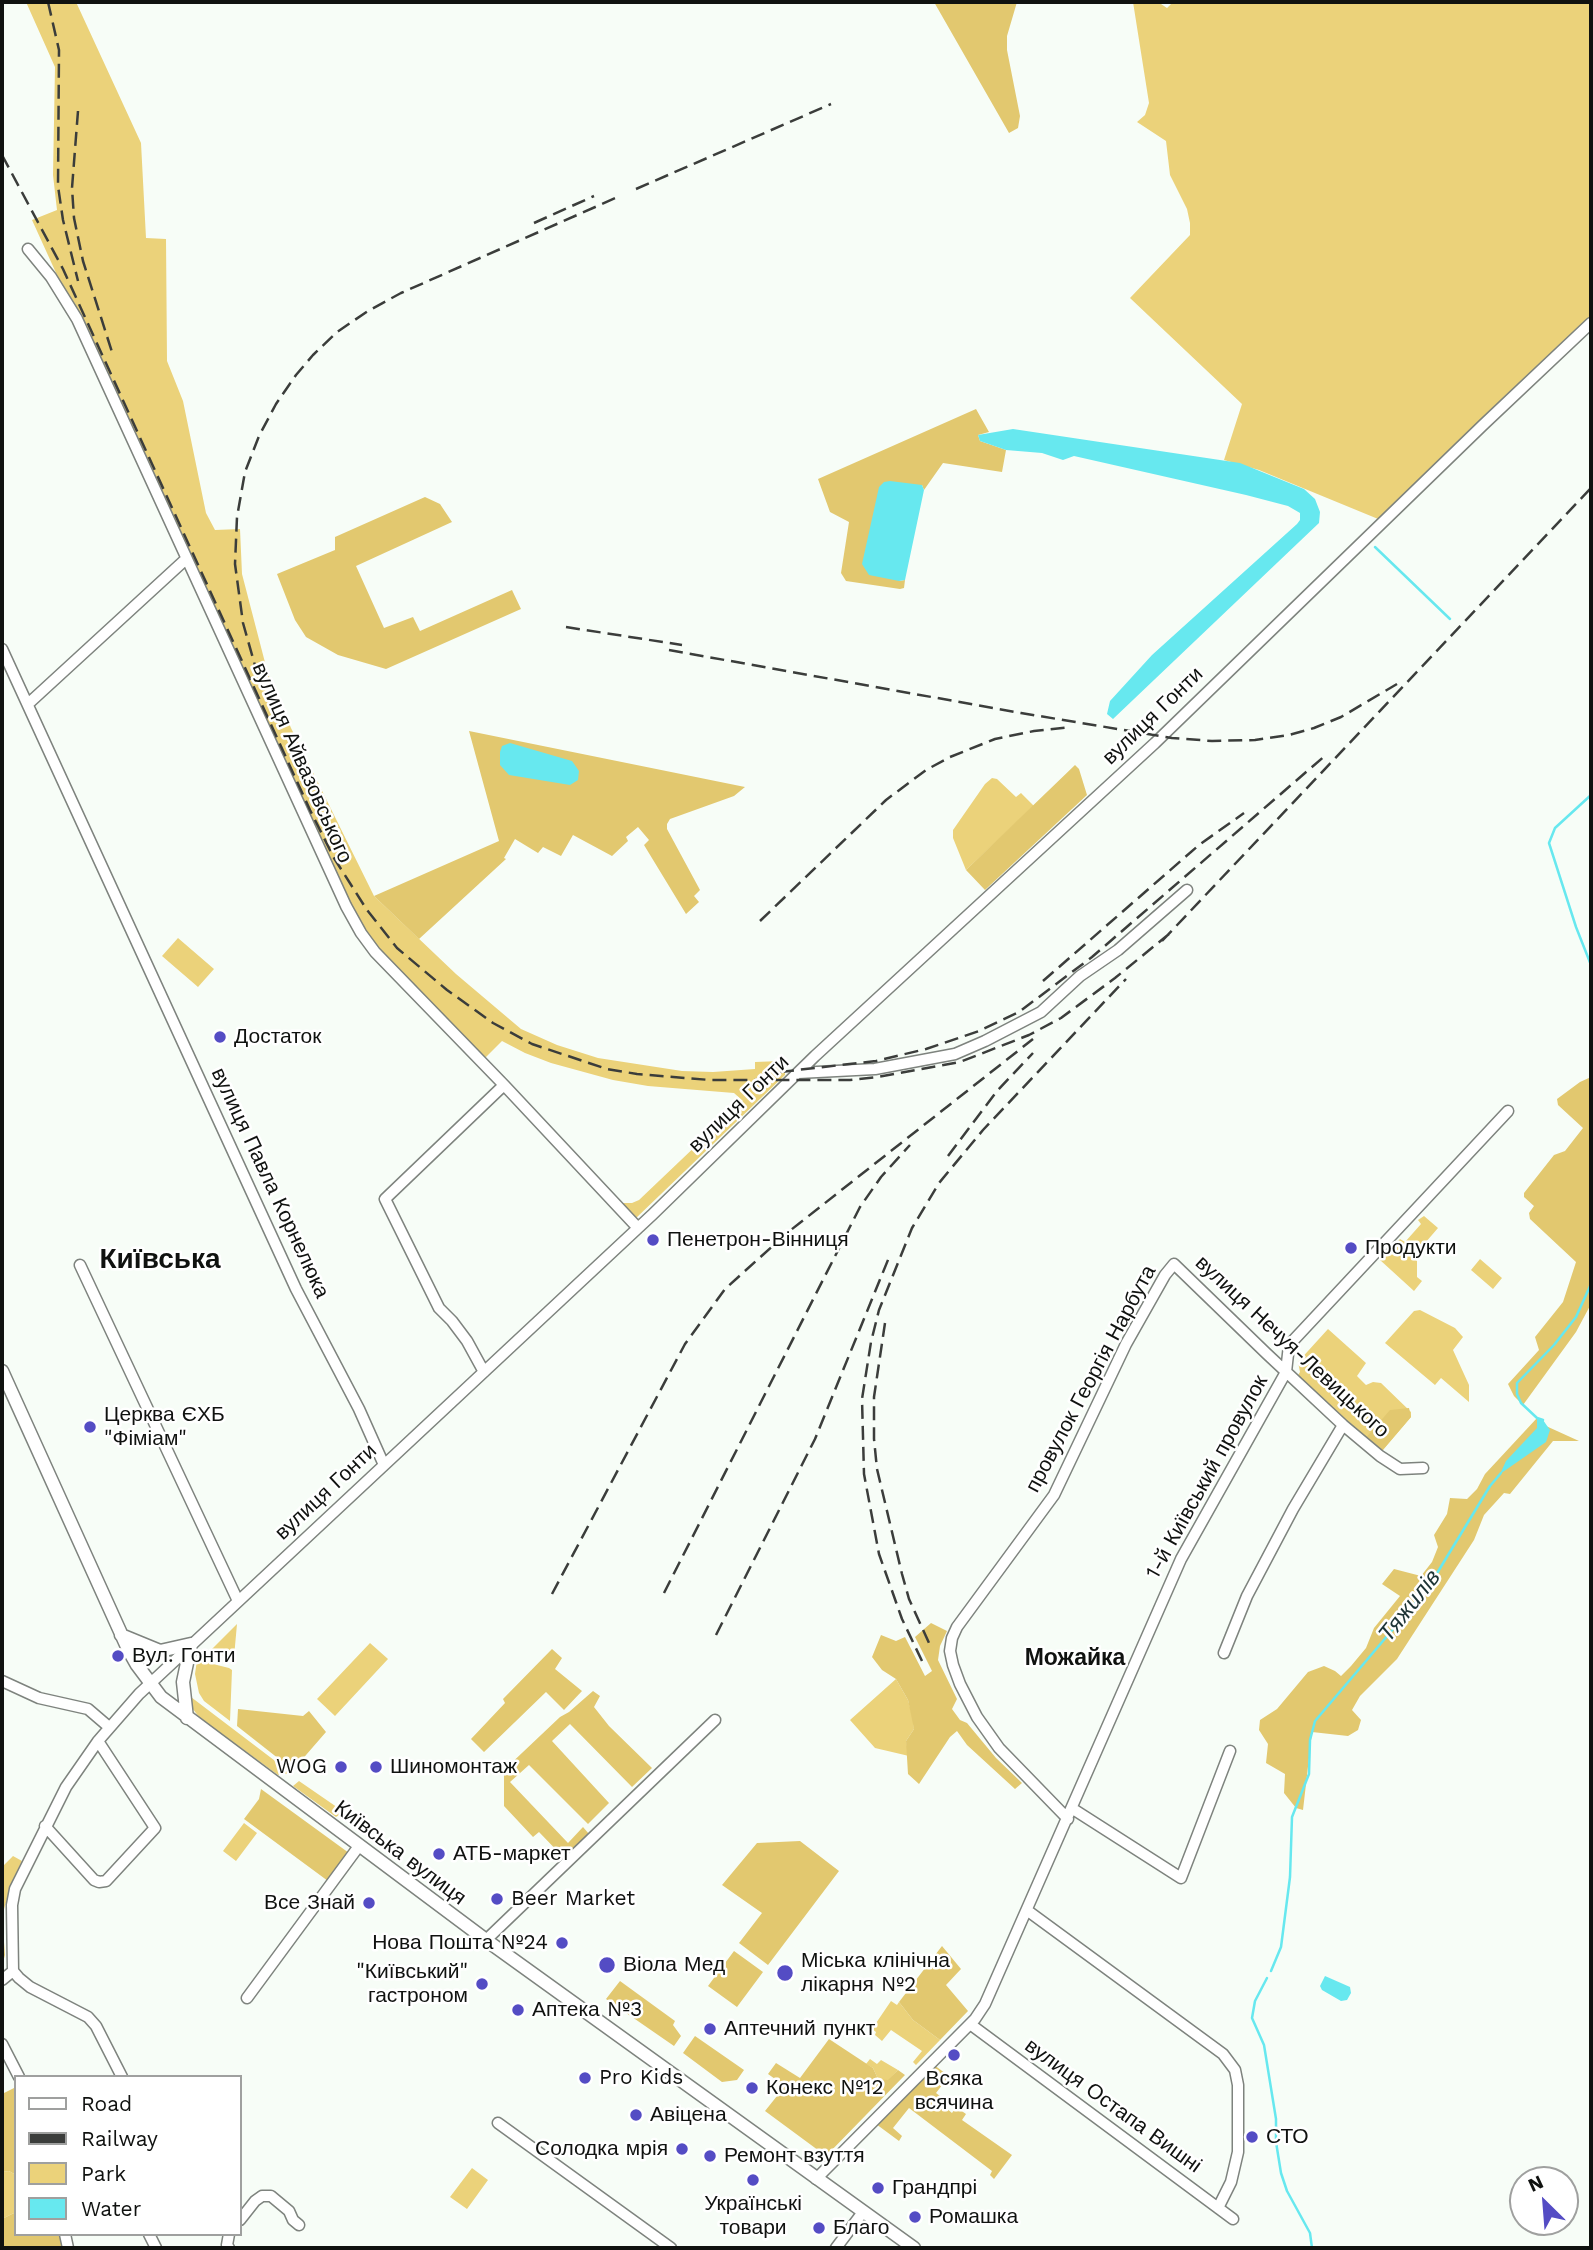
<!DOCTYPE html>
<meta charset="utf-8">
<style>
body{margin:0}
#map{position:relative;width:1593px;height:2250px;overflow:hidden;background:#f7fdf7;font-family:"Work Sans",sans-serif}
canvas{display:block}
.frame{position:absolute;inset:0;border:4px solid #101210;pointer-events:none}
.legend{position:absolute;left:14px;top:2075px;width:228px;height:161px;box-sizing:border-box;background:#fff;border:2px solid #9fa09f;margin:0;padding:9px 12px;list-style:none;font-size:21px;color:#101210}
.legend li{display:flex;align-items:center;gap:14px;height:35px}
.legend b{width:35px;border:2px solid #9fa09f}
.north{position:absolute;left:1509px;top:2166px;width:70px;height:70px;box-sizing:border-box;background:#fff;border:2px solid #9fa09f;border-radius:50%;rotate:335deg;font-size:19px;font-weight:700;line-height:28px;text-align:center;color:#101210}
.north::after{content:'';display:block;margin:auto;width:24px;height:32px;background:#544cc4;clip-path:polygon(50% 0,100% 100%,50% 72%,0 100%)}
</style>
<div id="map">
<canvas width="1593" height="2250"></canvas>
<div class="frame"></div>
<ul class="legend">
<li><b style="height:9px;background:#fff"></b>Road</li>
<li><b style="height:9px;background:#3b3d3b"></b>Railway</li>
<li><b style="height:19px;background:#ebd27a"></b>Park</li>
<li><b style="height:19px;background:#67e8ef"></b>Water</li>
</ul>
<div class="north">N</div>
</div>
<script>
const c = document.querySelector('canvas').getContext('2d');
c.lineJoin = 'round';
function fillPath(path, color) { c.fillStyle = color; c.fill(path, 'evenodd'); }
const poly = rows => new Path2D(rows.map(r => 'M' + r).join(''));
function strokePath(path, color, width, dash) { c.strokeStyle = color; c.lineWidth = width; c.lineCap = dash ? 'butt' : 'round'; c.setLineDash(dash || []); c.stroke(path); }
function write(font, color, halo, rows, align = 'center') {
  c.font = font + ' "Work Sans",sans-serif'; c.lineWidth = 5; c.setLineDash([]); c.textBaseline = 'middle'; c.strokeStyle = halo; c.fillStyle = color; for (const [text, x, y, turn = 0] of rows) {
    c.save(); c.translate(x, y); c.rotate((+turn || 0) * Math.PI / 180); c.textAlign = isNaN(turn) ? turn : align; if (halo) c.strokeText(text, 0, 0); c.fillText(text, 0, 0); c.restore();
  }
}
const green = poly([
 [26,2,76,2,141,143,146,238,166,239,167,361,183,401,206,513,215,530,240,529,242,574,268,674,291,728,374,896,456,974,521,1029,557,1045,598,1058,682,1071,713,1072,755,1069,755,1062,781,1061,785,1065,785,1075,635,1219,620,1203,632,1203,639,1200,743,1101,734,1093,648,1086,613,1080,551,1063,525,1053,502,1041,482,1061,361,933,186,559,32,220,57,210,53,175,55,67],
 [1133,2,1158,2,1167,8,1173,2,1591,2,1591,323,1383,521,1259,470,1224,460,1242,404,1130,298,1190,235,1190,223,1187,209,1170,175,1166,141,1137,122,1145,115,1149,103],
 [992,778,997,779,1016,797,1021,793,1034,806,966,870,953,838,953,830,985,784],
 [178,938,214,969,198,987,162,956],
 [1424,1216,1438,1228,1413,1257,1417,1261,1417,1277,1422,1281,1414,1291,1380,1260,1400,1239,1405,1242,1421,1224,1418,1220],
 [1480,1259,1502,1278,1493,1289,1471,1270],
 [1420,1310,1455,1328,1463,1337,1453,1350,1469,1385,1469,1402,1441,1378,1435,1385,1385,1343,1414,1311],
 [1328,1329,1366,1363,1357,1376,1366,1385,1373,1382,1381,1383,1411,1412,1411,1417,1382,1451,1379,1451,1297,1377,1300,1372,1298,1362],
 [237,1624,234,1657,214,1654,211,1650],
 [370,1643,388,1659,335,1716,317,1699],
 [197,1660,229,1668,232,1670,230,1721,204,1701,199,1693,195,1674],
 [896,1679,908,1700,913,1718,914,1729,906,1741,909,1756,875,1748,850,1720],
 [187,1694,291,1773,278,1775,199,1717,189,1704],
 [299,1781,344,1812,336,1817,293,1786],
 [244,1823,257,1833,236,1861,223,1851],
 [13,1856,22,1861,12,1882,2,1916,5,1955,2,1966,2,1867],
 [891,2001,897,2005,899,2002,913,2020,940,2040,916,2065,913,2062,922,2051,891,2030,882,2041,875,2035,876,2032,872,2029],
 [870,2059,877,2064,881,2060,898,2070,888,2081,878,2079,873,2068,866,2064],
 [472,2168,488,2180,467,2209,450,2197],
 [9,2171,16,2175,16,2212,2,2219,2,2172]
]);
const forest = poly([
 [934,2,1017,2,1007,36,1007,50,1020,116,1018,128,1009,133],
 [976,409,989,432,978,435,980,441,1006,450,1002,472,943,463,924,490,922,485,899,581,905,580,904,588,900,589,846,581,841,573,849,522,830,512,818,479],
 [425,497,440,504,452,522,356,566,384,628,413,617,420,631,512,590,521,609,386,669,338,655,306,637,295,620,277,574,335,550,335,537],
 [469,731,745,787,734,796,670,819,667,824,667,829,700,890,694,896,699,902,686,914,644,845,649,840,638,827,626,837,628,841,612,856,573,835,561,856,543,847,538,853,515,839,504,858,506,859,419,939,374,896,499,841],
 [1075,765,1079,769,1087,795,985,890,966,870],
 [1591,1077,1591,1304,1576,1332,1523,1405,1514,1396,1508,1384,1539,1350,1535,1337,1563,1302,1576,1262,1530,1219,1529,1213,1534,1206,1524,1197,1524,1193,1554,1155,1565,1151,1583,1128,1558,1105,1557,1099,1580,1082],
 [1409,1408,1411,1417,1382,1451,1379,1451,1364,1440,1390,1410],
 [1537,1418,1543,1420,1546,1426,1579,1441,1553,1441,1510,1494,1504,1493,1484,1515,1474,1540,1397,1659,1360,1696,1352,1710,1361,1720,1358,1730,1348,1736,1312,1732,1303,1810,1296,1808,1284,1793,1285,1774,1266,1763,1268,1744,1259,1730,1260,1720,1277,1709,1308,1672,1324,1666,1335,1671,1341,1676,1351,1666,1366,1648,1374,1628,1400,1596,1382,1584,1394,1569,1421,1576,1432,1562,1438,1547,1434,1535,1447,1514,1450,1498,1467,1499,1477,1489,1485,1474],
 [931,1623,947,1631,940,1646,938,1660,957,1699,952,1709,960,1720,967,1723,996,1758,1022,1783,1015,1789,967,1745,957,1731,950,1737,919,1784,908,1774,906,1741,914,1729,908,1700,896,1679,882,1670,872,1657,881,1635,896,1641,905,1637,925,1676,932,1671,915,1637],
 [552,1649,562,1658,555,1669,582,1691,564,1710,546,1692,484,1752,471,1739,505,1703,503,1699],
 [593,1691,600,1696,594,1707,609,1726,652,1768,632,1787,570,1724,552,1741,609,1803,588,1824,529,1765,510,1782,568,1843,583,1827,589,1834,565,1859,539,1832,533,1837,504,1806,504,1770,560,1717,569,1712],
 [238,1709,303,1716,309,1711,326,1732,293,1770,237,1726],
 [261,1789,349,1853,328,1881,244,1819,259,1799],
 [800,1841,839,1871,768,1965,739,1943,762,1913,722,1885,757,1843],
 [942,1946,961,1969,946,1985,968,2011,940,2040,913,2020,899,2002],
 [734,1951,763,1972,737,2007,708,1986],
 [620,1981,675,2021,673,2025,681,2036,674,2046,606,1999],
 [695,2036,744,2070,737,2080,722,2082,683,2053],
 [829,2039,873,2068,878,2079,888,2080,898,2070,905,2075,826,2156,765,2111,785,2086,768,2074,776,2063,800,2078],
 [934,2065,949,2076,936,2093,949,2103,946,2108,952,2113,956,2107,966,2114,962,2120,1012,2155,994,2179,990,2175,992,2171,909,2108,893,2128,902,2136,899,2141,876,2124],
 [14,2088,16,2091,16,2175,9,2171,2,2172,2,2094],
 [16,2212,16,2234,62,2234,65,2248,2,2248,2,2219]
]);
const water = poly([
 [1013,429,1240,463,1304,489,1315,499,1320,512,1319,523,1113,719,1107,714,1110,701,1152,655,1297,524,1300,520,1300,513,1288,506,1246,495,1074,456,1063,460,1042,453,1006,450,980,441,978,435],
 [890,481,922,485,924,490,905,580,899,581,869,575,862,564,879,487,884,482],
 [510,743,572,761,579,771,578,780,570,785,509,775,500,765,500,752,502,746],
 [1537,1418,1543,1420,1550,1430,1546,1442,1500,1474,1506,1461,1537,1428],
 [1325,1976,1350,1987,1351,1993,1347,2000,1341,2001,1322,1990,1320,1986]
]);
const stream = poly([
 [1375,547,1450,619],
 [1591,795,1555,828,1549,843,1576,927,1591,965],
 [1543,1420,1537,1418,1521,1403,1517,1394,1517,1383,1554,1345,1576,1317,1591,1284],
 [1271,1971,1281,1947,1290,1877,1292,1817,1309,1774,1310,1740,1315,1721,1428,1588,1490,1486,1501,1473],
 [1267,1978,1255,2001,1252,2018,1264,2045,1276,2119,1276,2142,1281,2173,1287,2191,1310,2233,1312,2248]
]);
const minor = poly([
 [28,249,51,277,77,319,346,906,361,933,375,952,504,1085,638,1228],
 [2,649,296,1289,359,1409,384,1465],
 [28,704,186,559],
 [798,1073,875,1069,955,1054,985,1041,1041,1012,1080,976,1118,950,1187,890],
 [80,1265,238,1601],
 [484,1372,467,1341,452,1321,439,1308,385,1199,504,1085],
 [1224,1653,1247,1596,1293,1509,1343,1425],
 [2,1681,39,1698,88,1709,109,1727],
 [1073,1809,1181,1878,1230,1751],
 [1068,1819,999,1748,977,1717,960,1684,953,1665,950,1651,952,1638,957,1627,1054,1495,1126,1344,1165,1275,1174,1264,1267,1354,1343,1425,1380,1456,1400,1469,1423,1468],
 [45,1826,94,1880,99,1882,106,1881,155,1828,98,1741],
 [1028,1911,1223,2054,1235,2070,1238,2085,1238,2152,1231,2182,1218,2208],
 [486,1940,715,1720],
 [13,1971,12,1905,15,1889,66,1787,98,1741,139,1694,653,1214,815,1056,1155,743,1483,425,1591,323],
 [13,1971,19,1978,30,1987,88,2017,96,2026,122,2077],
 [2,1980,13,1971],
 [247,1998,359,1846],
 [970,2024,1233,2219],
 [2,2044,19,2077],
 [498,2123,671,2248],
 [816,2179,975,2019,985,2004,1181,1559,1286,1372,1289,1345,1508,1111],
 [240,2220,255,2201,262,2196,271,2196,289,2211,293,2220,299,2225],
 [65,2234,68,2248],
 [149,2234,156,2248],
 [229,2248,227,2245,229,2234],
 [836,2248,863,2212]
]);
const major = poly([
 [2,1371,128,1649,137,1665,161,1697,486,1940,914,2248],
 [121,1635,160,1651,191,1644,183,1682,187,1718]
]);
const rail = poly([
 [48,2,59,50,58,186,63,220,78,281],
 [78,111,72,188,74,218,83,261,112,352],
 [2,155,63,269,310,810,334,858,367,910,397,948,447,990,493,1023,532,1044,607,1069,637,1074,710,1080,850,1080,878,1077,960,1062,1029,1035,1061,1018,1115,978,1169,934],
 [636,189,831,104],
 [534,223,594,196],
 [566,627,682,645],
 [669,650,1021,713,1172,738,1212,741,1255,740,1289,735,1314,728,1341,717,1397,684],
 [258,676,243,623,235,564,237,517,245,472,259,436,276,404,296,375,313,355,337,332,368,311,401,293,620,196],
 [760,921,886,800,926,770,950,757,995,739,1034,731,1071,727],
 [1162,941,1591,488],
 [1043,981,1199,845,1244,813],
 [780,1072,876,1061,926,1049,979,1031,1019,1012,1092,957,1327,754],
 [948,1156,997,1091,1033,1053],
 [885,1323,874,1397,874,1439,877,1469,902,1574,909,1599,929,1643],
 [664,1593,860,1207,881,1177,910,1145],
 [552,1594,685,1344,725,1289,787,1233,1033,1039],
 [716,1635,815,1439,890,1255],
 [922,1661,902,1619,879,1554,864,1474,862,1399,871,1342,879,1310,912,1228,939,1183,983,1130,1126,979]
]);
const markers = [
 [220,1037,7,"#544cc4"],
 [653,1240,7,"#544cc4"],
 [1351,1248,7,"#544cc4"],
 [90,1427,7,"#544cc4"],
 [118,1656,7,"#544cc4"],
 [341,1767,7,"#544cc4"],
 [376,1767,7,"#544cc4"],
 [439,1854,7,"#544cc4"],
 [497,1899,7,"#544cc4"],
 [369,1903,7,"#544cc4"],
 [562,1943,7,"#544cc4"],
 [607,1965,9,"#544cc4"],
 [785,1973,9,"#544cc4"],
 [482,1984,7,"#544cc4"],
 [518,2010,7,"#544cc4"],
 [710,2029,7,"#544cc4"],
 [954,2055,7,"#544cc4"],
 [585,2078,7,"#544cc4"],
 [752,2088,7,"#544cc4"],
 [636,2115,7,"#544cc4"],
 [1252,2137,7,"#544cc4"],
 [682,2149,7,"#544cc4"],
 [710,2156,7,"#544cc4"],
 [753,2180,7,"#544cc4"],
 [878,2188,7,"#544cc4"],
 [915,2217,7,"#544cc4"],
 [819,2228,7,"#544cc4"]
];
const streetNames = [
 ["вулиця Гонти",1153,716,-44],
 ["вулиця Айвазовського",302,763,66],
 ["вулиця Гонти",739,1104,-44],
 ["вулиця Павла Корнелюка",270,1183,65],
 ["вулиця Нечуя-Левицького",1292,1347,43],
 ["провулок Георгія Нарбута",1091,1379,-62],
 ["1-й Київський провулок",1207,1477,-61],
 ["вулиця Гонти",326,1492,-43],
 ["Київська вулиця",400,1853,37],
 ["вулиця Остапа Вишні",1113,2106,36]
];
const poiNames = [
 ["Достаток",234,1037],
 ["Пенетрон-Вінниця",667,1240],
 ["Продукти",1365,1248],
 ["Церква ЄХБ",104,1415],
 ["\"Фіміам\"",104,1439],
 ["Вул. Гонти",132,1656],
 ["WOG",327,1767,"right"],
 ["Шиномонтаж",390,1767],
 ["АТБ-маркет",453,1854],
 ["Beer Market",511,1899],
 ["Все Знай",355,1903,"right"],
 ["Нова Пошта №24",548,1943,"right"],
 ["Міська клінічна",801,1961],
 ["лікарня №2",801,1985],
 ["Віола Мед",623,1965],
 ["\"Київський\"",468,1972,"right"],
 ["гастроном",468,1996,"right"],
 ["Аптека №3",532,2010],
 ["Аптечний пункт",724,2029],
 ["Pro Kids",599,2078],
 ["Всяка",954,2079,"center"],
 ["всячина",954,2103,"center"],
 ["Конекс №12",766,2088],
 ["Авіцена",650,2115],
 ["СТО",1266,2137],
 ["Солодка мрія",668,2149,"right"],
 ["Ремонт взуття",724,2156],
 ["Грандпрі",892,2188],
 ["Українські",753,2204,"center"],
 ["товари",753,2228,"center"],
 ["Ромашка",929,2217],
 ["Благо",833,2228]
];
const waterNames = [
 ["Тяжилів",1410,1606,-52]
];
const neighbourhoodNames = [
 ["Можайка",1075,1658]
];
const districtNames = [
 ["Київська",160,1260]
];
fillPath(green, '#ebd27a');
fillPath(forest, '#e2c86f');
fillPath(water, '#67e8ef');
strokePath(stream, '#67e8ef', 2.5);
strokePath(minor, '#7e837e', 13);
strokePath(major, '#7e837e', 15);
strokePath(minor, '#fff', 10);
strokePath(major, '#fff', 12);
strokePath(rail, '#3b3d3b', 2.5, [14, 7]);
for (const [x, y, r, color] of markers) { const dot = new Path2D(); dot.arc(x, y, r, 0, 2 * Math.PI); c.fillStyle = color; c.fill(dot); strokePath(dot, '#fff', 2.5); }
write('21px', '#101210', '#fff', streetNames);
write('21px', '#101210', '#fff', poiNames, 'left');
write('italic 23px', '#1d3335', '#fff', waterNames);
write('bold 23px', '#101210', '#fff', neighbourhoodNames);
write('bold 28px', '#101210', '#fff', districtNames);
</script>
